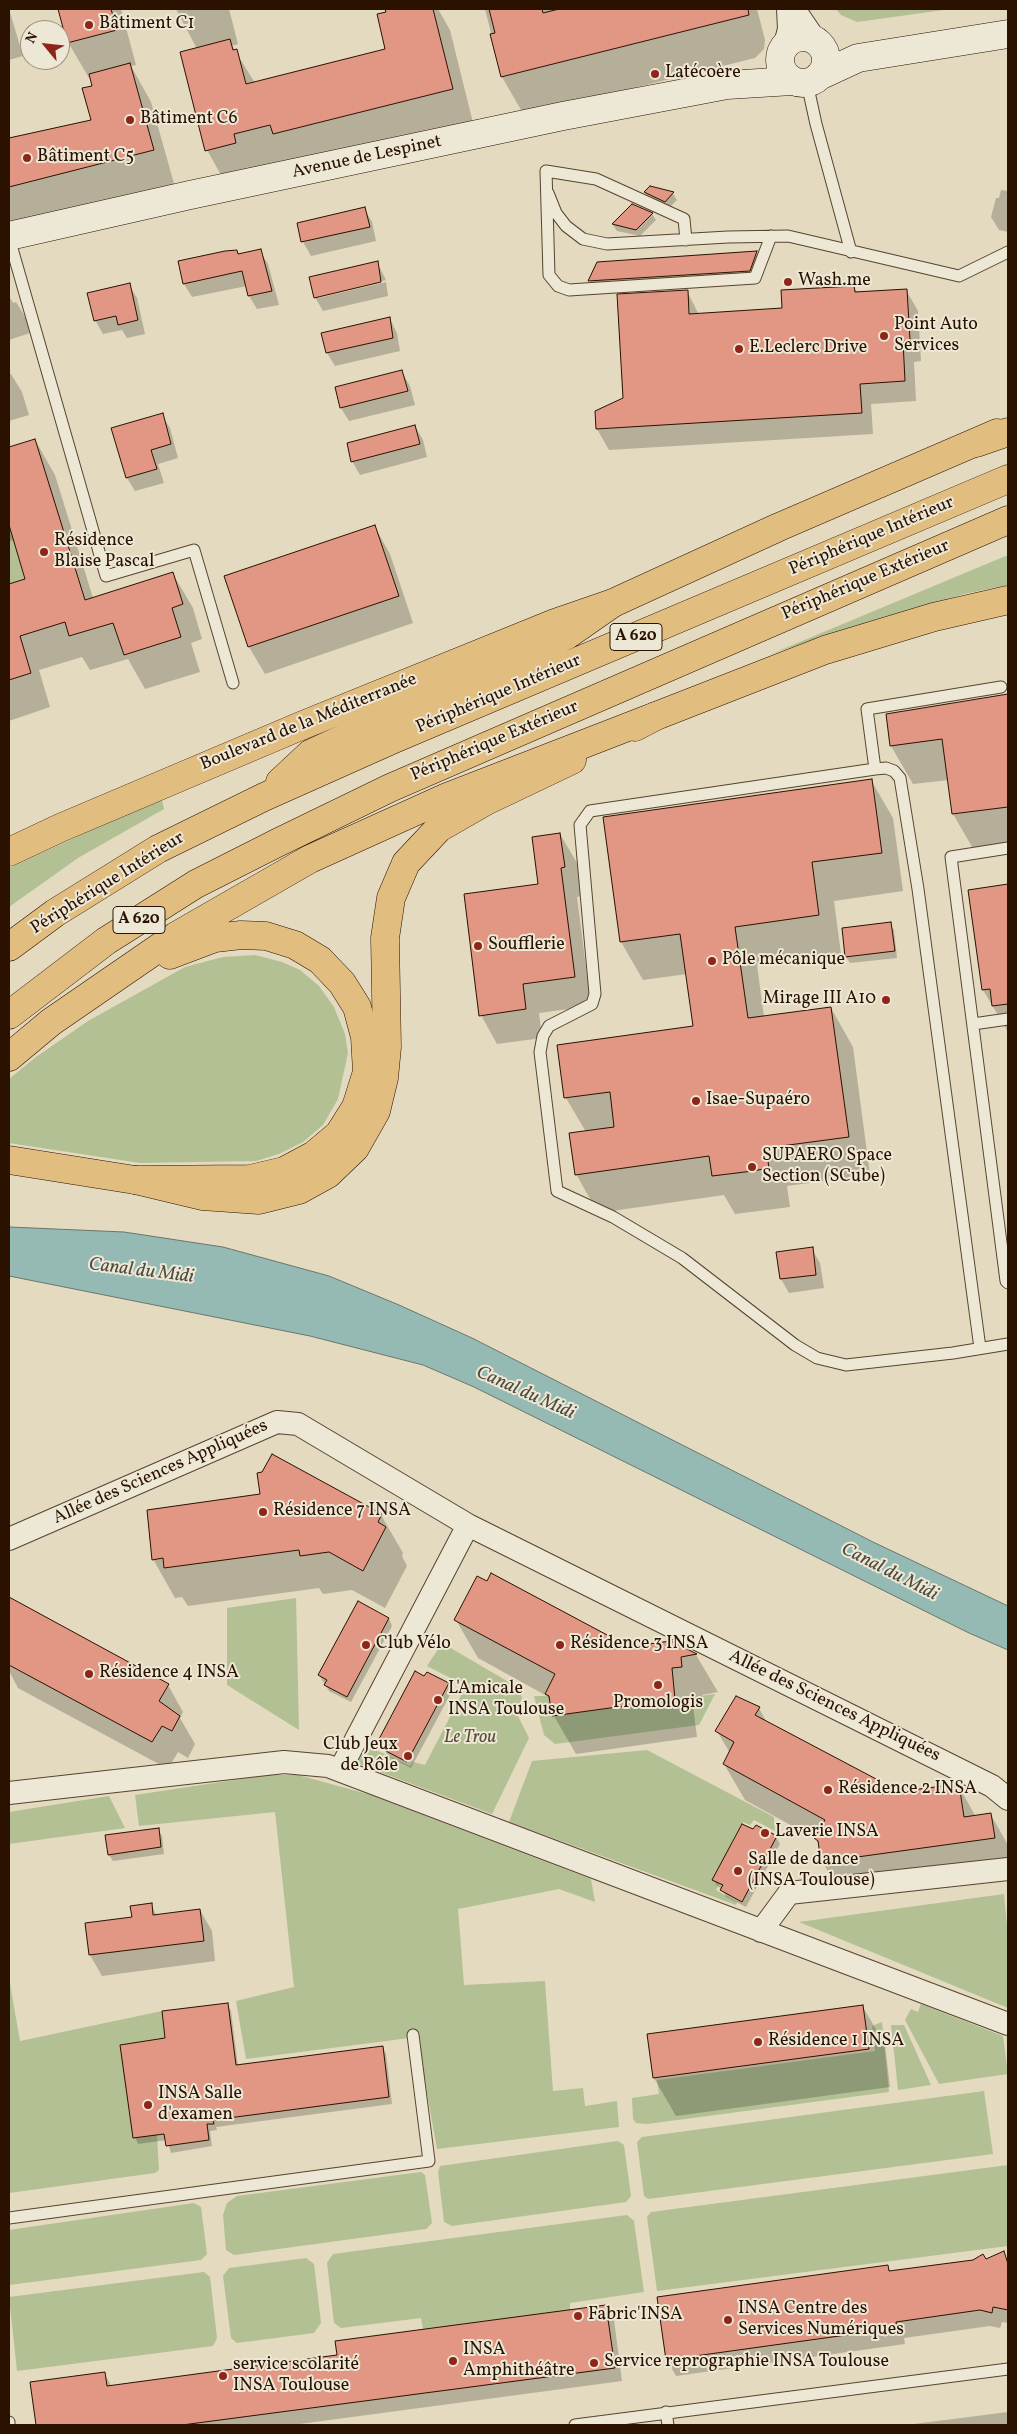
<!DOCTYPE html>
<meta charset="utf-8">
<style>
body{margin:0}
#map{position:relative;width:1017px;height:2434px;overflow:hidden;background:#e3dabf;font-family:Vollkorn,serif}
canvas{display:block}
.frame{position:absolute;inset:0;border:10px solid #2a1100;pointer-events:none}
.north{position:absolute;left:20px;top:20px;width:50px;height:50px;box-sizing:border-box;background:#ede7d5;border:1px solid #9f9180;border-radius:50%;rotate:298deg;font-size:14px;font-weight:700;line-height:20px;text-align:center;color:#2a1100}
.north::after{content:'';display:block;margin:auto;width:18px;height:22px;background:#8f2418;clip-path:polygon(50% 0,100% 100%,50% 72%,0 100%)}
</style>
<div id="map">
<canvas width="1017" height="2434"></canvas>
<div class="frame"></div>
<div class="north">N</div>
</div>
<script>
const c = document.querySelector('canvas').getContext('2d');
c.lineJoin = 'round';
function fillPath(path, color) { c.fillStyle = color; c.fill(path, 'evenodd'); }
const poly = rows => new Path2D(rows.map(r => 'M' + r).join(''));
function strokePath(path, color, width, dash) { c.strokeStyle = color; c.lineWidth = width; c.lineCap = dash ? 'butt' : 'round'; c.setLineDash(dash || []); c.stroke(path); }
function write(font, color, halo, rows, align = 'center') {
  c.font = font + ' Vollkorn,serif'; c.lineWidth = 4; c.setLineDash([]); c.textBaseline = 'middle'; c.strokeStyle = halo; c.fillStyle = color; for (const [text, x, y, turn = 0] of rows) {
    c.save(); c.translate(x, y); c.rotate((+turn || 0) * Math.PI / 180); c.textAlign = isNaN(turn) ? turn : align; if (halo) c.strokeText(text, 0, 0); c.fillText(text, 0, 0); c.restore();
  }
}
const green = poly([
 [836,9,951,9,857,22,841,15],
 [9,525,25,579,9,584],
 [1008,555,1008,585,964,594,843,630,771,654],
 [162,800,164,809,78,858,9,907,9,868,124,815],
 [255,955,282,962,300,970,319,986,334,1007,345,1034,348,1053,338,1099,323,1125,303,1142,279,1154,256,1161,140,1163,9,1143,9,1079,36,1057,88,1021,185,967,223,957],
 [296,1598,299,1730,227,1685,227,1608],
 [442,1643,519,1688,522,1698,516,1712,529,1738,492,1814,356,1763,369,1739,378,1743,374,1749,410,1766,413,1762,425,1765,466,1686,427,1666],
 [715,1694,699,1725,555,1744,544,1735,534,1696,549,1696,553,1716],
 [647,1750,774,1817,775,1831,754,1820,750,1825,743,1822,731,1844,763,1862,720,1890,723,1885,719,1884,716,1890,737,1902,736,1905,509,1822,532,1761],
 [267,1775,298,1775,371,1795,591,1879,595,1902,559,1889,458,1909,464,1985,545,1981,553,2091,583,2088,585,2106,617,2101,619,2127,437,2149,417,2037,246,2059,236,2001,294,1987,275,1812,139,1826,135,1795],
 [109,1796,125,1828,9,1844,9,1812],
 [1004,1894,1008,1936,1008,2008,799,1922],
 [9,1978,20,2041,162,2011,165,2038,120,2045,157,2135,159,2170,155,2173,9,2193],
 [921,2004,1003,2036,1008,2074,939,2084,905,2020,911,2009,918,2012],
 [882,2022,889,2092,647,2124,636,2123,633,2119,632,2098,659,2094,657,2080,875,2051,872,2026],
 [891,2025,904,2025,931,2085,898,2090],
 [984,2091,993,2154,648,2199,644,2196,637,2142,642,2137],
 [618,2141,624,2145,631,2196,626,2202,452,2226,444,2222,438,2172,440,2166],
 [1008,2165,1008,2246,657,2291,647,2217,651,2212],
 [421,2172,425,2175,432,2223,426,2229,234,2255,226,2250,223,2215,227,2203,237,2196],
 [194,2203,201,2207,207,2254,201,2260,9,2285,9,2230],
 [627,2215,634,2221,644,2292,570,2303,570,2310,423,2329,421,2318,341,2328,334,2323,327,2263,333,2254],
 [306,2258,314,2264,321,2323,314,2333,237,2343,231,2338,223,2276,229,2268],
 [204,2272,210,2277,217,2338,213,2346,17,2371,9,2297]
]);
const water = poly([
 [9,1227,124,1232,223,1247,329,1276,399,1305,472,1338,873,1542,1008,1606,1008,1650,969,1633,474,1387,423,1365,310,1336,9,1276,9,1227]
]);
const shadow = poly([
 [9,9,23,56,9,60],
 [60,9,121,9,136,65,131,66,151,102,175,187,9,230,9,139,92,121,94,86,91,77,89,78,68,42],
 [176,9,229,9,238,44,232,46,255,83,387,50,386,9,438,9,450,30,474,127,229,189,207,150,197,49],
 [485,9,757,9,765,40,764,49,755,58,524,115,502,77],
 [650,187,673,194,677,200,669,208,649,199,645,193],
 [1001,190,1008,191,1008,232,999,230,991,217,996,198,999,198],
 [633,205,652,214,656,220,640,236,617,231,613,225],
 [364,208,372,222,376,241,311,256,303,242,299,223],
 [236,251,239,255,260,251,268,264,279,305,257,309,249,296,247,286,192,297,184,284],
 [757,252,760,259,753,277,593,287,590,281,597,263],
 [377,262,386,280,318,296,318,298,386,282,388,296,323,311,315,297,311,278],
 [129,285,137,298,145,334,127,338,122,330,103,334,95,320],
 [854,287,858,293,906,290,918,311,921,361,914,362,916,401,871,404,873,434,609,450,597,429,624,399,687,291,699,315,783,309],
 [9,296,13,303,16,302,27,320,30,333,9,340],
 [390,319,397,333,400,351,335,366,327,353],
 [402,372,410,386,415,405,349,421,341,408],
 [11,374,22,392,29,415,9,421,9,375],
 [162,415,170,428,178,458,158,464,164,483,135,491,127,478],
 [415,426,423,440,427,457,360,475,352,461],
 [35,440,55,475,93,598,173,574,193,608,202,639,191,643,200,672,145,689,128,659,90,670,82,657,39,670,50,707,9,721,9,585,27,580,14,540,9,541,9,448],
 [375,527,390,554,413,623,265,674,249,647],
 [1008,695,1008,848,975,852,953,814,949,780,913,784,891,746],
 [871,780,893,818,903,891,834,901,841,954,757,965,764,1017,831,1008,853,1047,870,1175,787,1186,790,1207,735,1214,724,1195,598,1213,576,1174,586,1132,566,1098,558,1046,694,1027,687,974,643,980,621,942],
 [560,834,577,863,581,896,577,897,591,1006,539,1013,542,1038,497,1044,481,1015,540,885],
 [1008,885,1008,1032,983,990,969,891],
 [890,924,894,930,897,958,850,963,846,957,843,930],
 [812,1249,820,1263,824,1288,789,1293,781,1279],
 [261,1495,381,1515,403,1553,402,1556,407,1566,385,1608,352,1590,323,1594,319,1588,188,1606,182,1597,175,1598,153,1559],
 [487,1583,608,1637,615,1650,671,1642,696,1655,718,1692,702,1695,703,1705,693,1706,697,1737,576,1754,554,1716,552,1704,547,1696,478,1658,456,1620],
 [9,1599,168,1685,183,1712,180,1718,195,1744,188,1758,178,1752,168,1769,18,1688,9,1671],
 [358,1603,389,1619,392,1626,351,1702,329,1691,319,1675],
 [425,1678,448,1684,452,1691,411,1768,389,1757,379,1741],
 [759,1708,767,1723,877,1781,884,1794,958,1785,976,1817,991,1815,1008,1845,1008,1874,843,1897,822,1861,820,1847,816,1839,745,1800,724,1764,730,1753,717,1731],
 [158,1829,162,1836,164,1854,113,1861,109,1855],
 [776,1837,780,1844,746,1907,726,1897,722,1889,717,1886,714,1880],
 [151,1905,157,1916,200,1910,212,1931,215,1961,102,1976,90,1955,87,1925,133,1918],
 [227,2004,231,2011,238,2066,382,2047,386,2054,392,2104,216,2127,217,2130,210,2131,212,2146,171,2153,167,2140,138,2144,135,2137,167,2039],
 [863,2007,885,2045,890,2087,676,2116,654,2078],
 [1004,2253,1008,2261,1008,2323,1002,2322,1000,2328,990,2326,904,2338,905,2344,676,2376,667,2360,887,2267,891,2272,986,2261],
 [606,2306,614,2320,622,2381,292,2425,37,2425,31,2383,104,2373,112,2387,339,2356],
 [1008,2412,1008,2425,906,2425]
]);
const building = poly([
 [58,9,111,9,117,30,67,43,58,9],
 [385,9,433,9,453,89,273,134,270,125,234,134,236,143,205,151,180,52,230,39,233,50,237,49,246,84,385,49,377,14,386,12,385,9],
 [489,9,542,9,543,13,559,9,748,9,749,15,501,77,490,34,495,33,489,9],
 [130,63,154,150,9,187,9,138,91,120,82,88,92,86,89,74,130,63],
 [650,186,674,192,665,202,644,192,650,186],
 [632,204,653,213,636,230,612,224,632,204],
 [365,207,370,227,301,242,297,223,365,207],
 [261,249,272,291,248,296,242,271,183,284,178,261,225,251,237,250,238,254,261,249],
 [757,251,750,271,588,281,597,262,757,251],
 [378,261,381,282,314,298,309,277,378,261],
 [130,283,138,320,118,325,116,316,94,321,87,293,130,283],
 [854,286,855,292,907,289,910,340,903,341,905,381,860,384,862,413,596,429,595,411,623,398,617,294,688,290,689,314,782,308,781,290,854,286],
 [390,317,393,338,326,353,321,333,390,317],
 [402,370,408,391,340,408,335,387,402,370],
 [163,413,171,444,151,450,157,469,126,478,111,428,163,413],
 [415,425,420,444,351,462,347,443,415,425],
 [35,439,85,600,173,572,183,604,172,608,181,637,124,655,113,623,69,636,65,622,20,636,31,673,9,680,9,584,25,579,9,525,9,447,35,439],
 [375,525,399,596,248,647,224,576,375,525],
 [1008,694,1008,807,952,814,942,739,890,746,886,714,1008,694],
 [872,779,882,853,812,862,819,915,735,927,748,1018,831,1007,849,1137,766,1148,769,1168,753,1171,712,1176,709,1156,575,1175,569,1133,614,1127,610,1092,564,1098,557,1045,693,1026,680,934,620,942,603,817,872,779],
 [560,833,565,867,561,868,575,977,523,984,526,1009,479,1016,464,894,538,884,532,837,560,833],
 [1008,884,1008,1004,992,1006,990,989,982,990,968,890,1008,884],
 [891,922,895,951,845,957,842,928,891,922],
 [813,1247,816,1275,780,1279,776,1252,813,1247],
 [272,1454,382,1514,378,1522,386,1527,363,1571,329,1552,300,1556,299,1550,164,1568,163,1558,152,1560,147,1510,260,1494,257,1473,262,1472,272,1454],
 [491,1573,609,1636,611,1649,671,1641,697,1654,681,1657,682,1667,672,1668,675,1699,552,1716,549,1696,545,1694,555,1674,454,1620,477,1576,487,1581,491,1573],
 [9,1597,169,1684,159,1701,180,1716,172,1731,162,1726,152,1742,9,1665,9,1597],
 [358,1601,389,1618,347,1697,324,1685,327,1680,318,1675,358,1601],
 [415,1671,424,1676,427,1672,449,1683,407,1762,384,1750,387,1746,378,1741,415,1671],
 [736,1696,760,1707,755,1715,878,1780,880,1794,959,1784,964,1817,991,1813,995,1838,821,1862,818,1841,814,1838,825,1820,723,1764,734,1742,715,1731,736,1696],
 [742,1824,753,1829,756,1825,777,1836,742,1902,720,1890,723,1885,712,1880,742,1824],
 [159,1828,161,1847,108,1855,105,1835,159,1828],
 [152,1903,153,1915,200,1909,204,1941,89,1955,85,1923,132,1917,130,1906,152,1903],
 [228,2003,236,2065,383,2046,389,2097,213,2120,214,2124,207,2124,209,2140,166,2146,164,2134,133,2138,120,2045,165,2038,162,2011,228,2003],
 [863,2005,869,2049,653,2078,647,2034,863,2005],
 [1004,2251,1008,2264,1008,2310,993,2307,992,2313,980,2310,896,2322,897,2328,666,2360,657,2297,888,2265,889,2271,973,2260,983,2254,986,2259,1004,2251],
 [606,2305,615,2368,182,2425,36,2425,30,2382,105,2372,107,2386,337,2355,335,2341,606,2305]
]);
const lane = poly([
 [807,83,816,124,851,252],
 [548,193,556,213,566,226,583,239,607,244,728,237,788,236,959,276,1008,252],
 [9,238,106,576,194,550,233,683],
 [686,240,684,219,596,179,546,171,549,275,558,286,569,290,755,278,771,236],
 [875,769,867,709,1001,687],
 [1008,848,951,857,1006,1281,1008,1283],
 [973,1024,1008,1019],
 [980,1348,918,889,900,778,894,771,886,768,875,769,590,811,580,825,595,994,592,1004,549,1026,543,1036,540,1052,557,1191,613,1217,682,1258,795,1345,817,1358,846,1365,953,1353,1008,1344],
 [9,2218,429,2161,413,2035],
 [666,2412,668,2425],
 [9,2422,9,2425],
 [575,2425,1008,2369]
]);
const street = poly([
 [794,9,815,40],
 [785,45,789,29,788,9],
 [9,1539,277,1422,298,1424,468,1525,992,1786,1008,1799],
 [340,1770,468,1525],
 [9,1793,284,1762,328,1766,1008,2024],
 [761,1931,789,1893,1008,1869]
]);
const secondary = poly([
 '780 60a23 23 0 1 1 46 0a23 23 0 1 1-46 0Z',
 [819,76,858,58,1008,34],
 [9,236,190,195,563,116,727,85,792,81]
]);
const primary = poly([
 [635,727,656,716,825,650,934,617,1008,600],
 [9,852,60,828,303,725,555,623,613,603,779,527,997,433],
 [9,1160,135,1180,202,1196,259,1200,299,1190,328,1174,355,1148,376,1111,384,1078,387,1047,385,938,391,898,406,863,439,828,486,801,572,760]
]);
const highway = poly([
 [976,443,1008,432],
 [280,782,310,754,567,635,613,603],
 [9,947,55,913,158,849,264,797,394,739,1008,479],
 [9,1015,106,941,196,884,279,842,390,788,1008,520],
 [9,1057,51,1022,176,936,310,859,447,797,656,716],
 [135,1180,250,1179,284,1171,314,1155,339,1134,356,1107,367,1072,365,1037,357,1007,342,983,320,960,295,945,266,936,241,935,215,938,170,955]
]);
const markers = [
 [89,25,5,"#8f2418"],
 [655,74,5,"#8f2418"],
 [130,120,5,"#8f2418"],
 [27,158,5,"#8f2418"],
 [788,282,5,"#8f2418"],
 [884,336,5,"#8f2418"],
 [739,349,5,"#8f2418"],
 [44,552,5,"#8f2418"],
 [478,946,5,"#8f2418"],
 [712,961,5,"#8f2418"],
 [886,1000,5,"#8f2418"],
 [696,1101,5,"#8f2418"],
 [752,1167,5,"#8f2418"],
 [263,1512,5,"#8f2418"],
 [366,1645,5,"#8f2418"],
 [560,1645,5,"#8f2418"],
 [89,1674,5,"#8f2418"],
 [658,1685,5,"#8f2418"],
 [438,1700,5,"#8f2418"],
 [408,1756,5,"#8f2418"],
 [828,1790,5,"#8f2418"],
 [765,1833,5,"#8f2418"],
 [738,1871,5,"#8f2418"],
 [758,2042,5,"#8f2418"],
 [148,2105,5,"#8f2418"],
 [578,2316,5,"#8f2418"],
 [728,2320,5,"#8f2418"],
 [453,2361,5,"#8f2418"],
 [594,2363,5,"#8f2418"],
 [223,2376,5,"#8f2418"]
];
const shields = [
 [636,637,52],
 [139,920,52]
];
const shieldNames = [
 ["A 620",636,637],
 ["A 620",139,920]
];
const poiNames = [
 ["Bâtiment C1",99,25],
 ["Latécoère",665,74],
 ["Bâtiment C6",140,120],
 ["Bâtiment C5",37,158],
 ["Wash.me",798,282],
 ["Point Auto",894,326],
 ["Services",894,347],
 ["E.Leclerc Drive",749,349],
 ["Résidence",54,542],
 ["Blaise Pascal",54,563],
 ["Soufflerie",488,946],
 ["Pôle mécanique",722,961],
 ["Mirage III A10",876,1000,"right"],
 ["Isae-Supaéro",706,1101],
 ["SUPAERO Space",762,1157],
 ["Section (SCube)",762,1178],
 ["Résidence 7 INSA",273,1512],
 ["Club Vélo",376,1645],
 ["Résidence 3 INSA",570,1645],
 ["Résidence 4 INSA",99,1674],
 ["L'Amicale",448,1690],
 ["INSA Toulouse",448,1711],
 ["Promologis",658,1704,"center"],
 ["Club Jeux",398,1746,"right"],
 ["de Rôle",398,1767,"right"],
 ["Résidence 2 INSA",838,1790],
 ["Laverie INSA",775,1833],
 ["Salle de dance",748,1861],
 ["(INSA Toulouse)",748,1882],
 ["Résidence 1 INSA",768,2042],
 ["INSA Salle",158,2095],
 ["d'examen",158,2116],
 ["INSA Centre des",738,2310],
 ["Services Numériques",738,2331],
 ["Fabric'INSA",588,2316],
 ["INSA",463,2351],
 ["Amphithéâtre",463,2372],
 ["Service reprographie INSA Toulouse",604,2363],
 ["service scolarité",233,2366],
 ["INSA Toulouse",233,2387]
];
const streetNames = [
 ["Avenue de Lespinet",367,158,-12],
 ["Périphérique Intérieur",872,537,-23],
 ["Périphérique Extérieur",866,581,-23],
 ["Périphérique Intérieur",499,695,-23],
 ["Boulevard de la Méditerranée",309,723,-22],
 ["Périphérique Extérieur",495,742,-23],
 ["Périphérique Intérieur",108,884,-32],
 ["Allée des Sciences Appliquées",161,1473,-24],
 ["Allée des Sciences Appliquées",834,1707,26]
];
const parkNames = [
 ["Le Trou",470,1739]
];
const waterNames = [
 ["Canal du Midi",141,1272,7],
 ["Canal du Midi",525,1394,24],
 ["Canal du Midi",889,1573,27]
];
fillPath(green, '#b2c094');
fillPath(water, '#95bab4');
strokePath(water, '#6a766c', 1);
fillPath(shadow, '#0003');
fillPath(building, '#e19784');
strokePath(building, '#2a1100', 1);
strokePath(lane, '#584330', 13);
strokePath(street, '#584330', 24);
strokePath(secondary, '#2a1100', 29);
strokePath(primary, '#2a1100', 29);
strokePath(highway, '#2a1100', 29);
strokePath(lane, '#ede7d5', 11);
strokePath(street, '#ede7d5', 22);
strokePath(secondary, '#ede7d5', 28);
strokePath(primary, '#e2bd80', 28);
strokePath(highway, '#e2bd80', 28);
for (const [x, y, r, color] of markers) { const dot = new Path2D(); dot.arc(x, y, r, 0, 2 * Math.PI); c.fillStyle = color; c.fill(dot); strokePath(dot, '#ede7d5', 2); }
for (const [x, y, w] of shields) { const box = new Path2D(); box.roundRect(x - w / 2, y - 13.5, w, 27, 4); c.fillStyle = '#ede7d5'; c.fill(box); strokePath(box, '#2a1100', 1); }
write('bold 16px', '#2a1100', null, shieldNames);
write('18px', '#2a1100', '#ede7d5', poiNames, 'left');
write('18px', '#2a1100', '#ede7d5', streetNames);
write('italic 18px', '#5a4e34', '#ede7d5', parkNames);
write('italic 19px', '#4f4c3f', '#ede7d5', waterNames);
</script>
